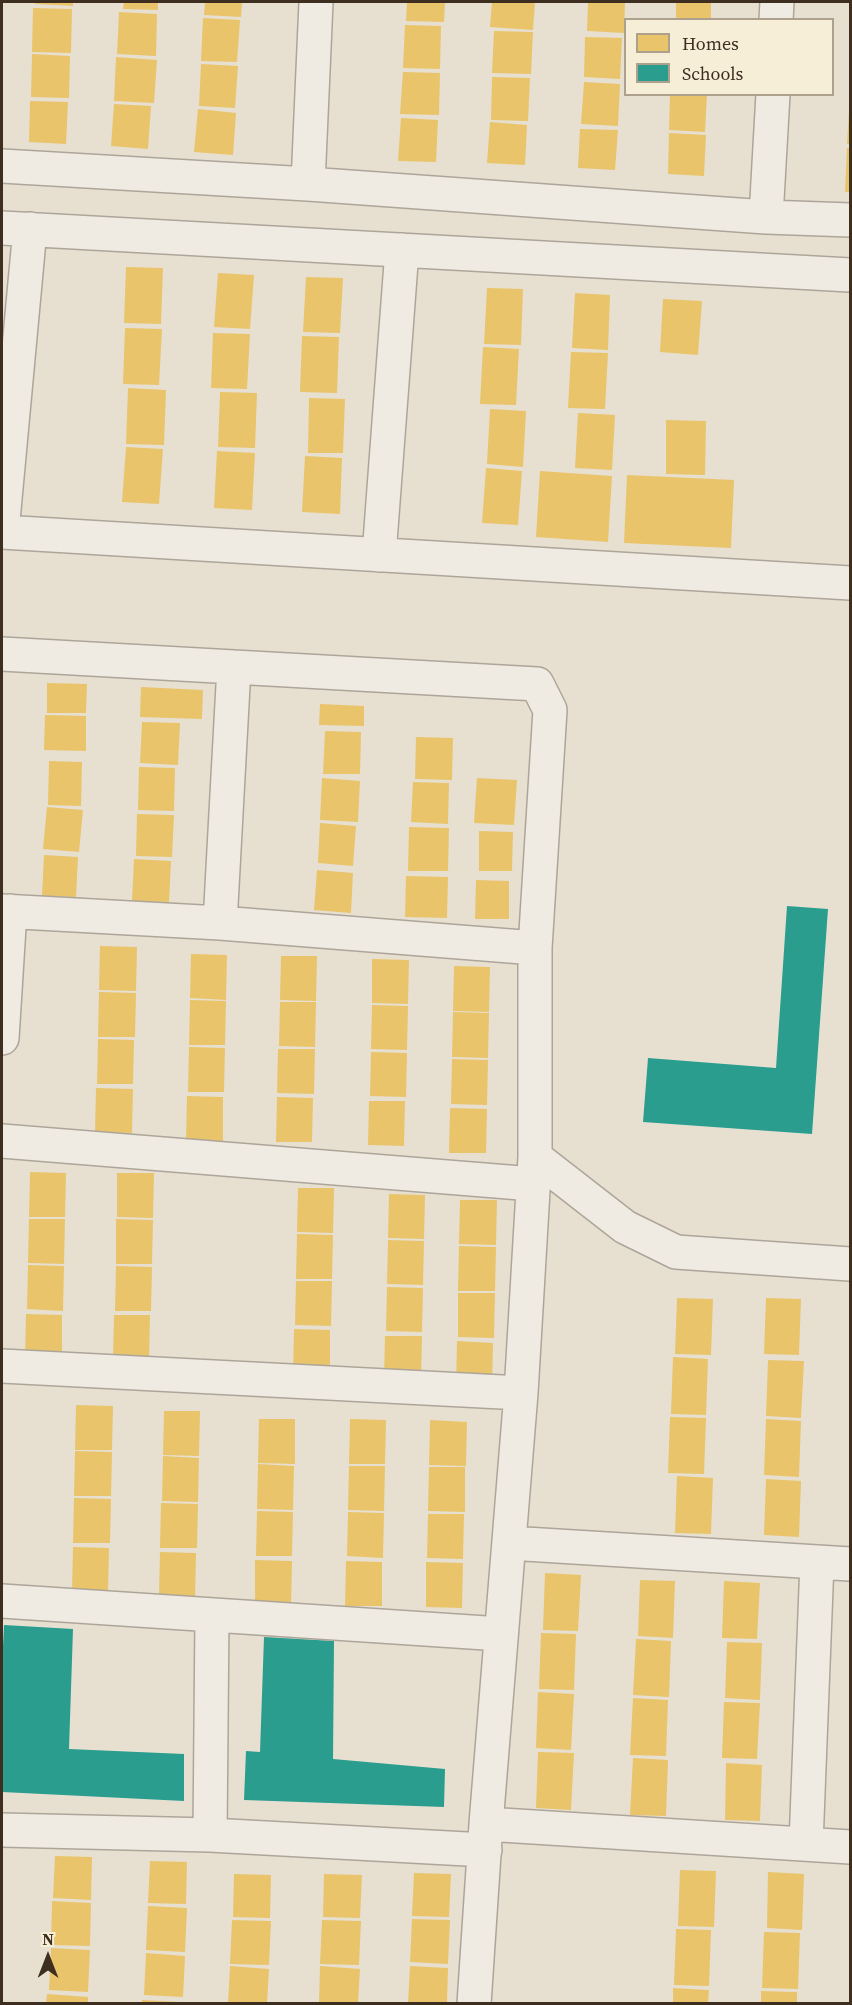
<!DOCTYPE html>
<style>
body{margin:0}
#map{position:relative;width:852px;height:2005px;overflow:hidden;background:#e7e0d1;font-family:"Source Serif 4",serif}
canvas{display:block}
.frame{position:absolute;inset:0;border:3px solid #3d2e20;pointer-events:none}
.legend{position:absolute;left:624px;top:18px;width:210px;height:78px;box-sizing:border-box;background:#f7eed8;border:2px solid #ada18e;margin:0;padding:8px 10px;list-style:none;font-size:18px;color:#3d2e20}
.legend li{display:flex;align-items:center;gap:12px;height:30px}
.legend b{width:30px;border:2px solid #ada18e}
.north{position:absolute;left:18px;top:1927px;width:60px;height:60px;-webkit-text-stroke:4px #f7eed8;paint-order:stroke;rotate:0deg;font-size:16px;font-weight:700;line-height:24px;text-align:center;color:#3d2e20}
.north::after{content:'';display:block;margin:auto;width:21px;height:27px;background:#3d2e20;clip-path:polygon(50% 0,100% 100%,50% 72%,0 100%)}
</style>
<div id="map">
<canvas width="852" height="2005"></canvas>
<div class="frame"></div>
<ul class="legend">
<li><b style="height:16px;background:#e9c46a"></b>Homes</li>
<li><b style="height:16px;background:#2a9d8f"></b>Schools</li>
</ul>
<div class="north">N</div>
</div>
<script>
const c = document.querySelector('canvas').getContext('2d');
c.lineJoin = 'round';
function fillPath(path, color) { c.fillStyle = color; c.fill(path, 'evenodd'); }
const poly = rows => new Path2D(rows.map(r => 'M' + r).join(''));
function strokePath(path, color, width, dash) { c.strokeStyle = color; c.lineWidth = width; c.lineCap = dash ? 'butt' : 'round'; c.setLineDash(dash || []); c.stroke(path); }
const homes = poly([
 [35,2,73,2,73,6,35,4],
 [124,2,158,2,158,10,123,9],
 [205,2,242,2,241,17,204,15],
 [407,2,445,2,444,22,406,21],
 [492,2,535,2,533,30,490,27],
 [588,2,625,2,624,33,587,31],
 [676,2,711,2,711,20,676,20],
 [33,8,72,9,71,53,32,52],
 [119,12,157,14,156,56,117,54],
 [203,18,240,20,237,62,201,61],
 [405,25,441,26,440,69,403,68],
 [494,31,533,32,531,74,492,73],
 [585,37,622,38,620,79,584,77],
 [32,54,70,56,69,98,31,97],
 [116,57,157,60,154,103,114,101],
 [201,64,238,66,235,108,199,106],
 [403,72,440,73,439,115,400,114],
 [492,77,530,78,528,121,491,120],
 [584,82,620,84,618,126,581,124],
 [670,94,707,94,705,132,669,130],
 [30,101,68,102,66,144,29,142],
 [114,104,151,106,148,149,111,146],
 [198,109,236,113,233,155,194,152],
 [849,110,850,110,850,144,847,144],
 [401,118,438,120,436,162,398,161],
 [490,122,527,125,525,165,487,163],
 [580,129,618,130,615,170,578,168],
 [669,133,706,135,704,176,668,174],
 [847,148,850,148,850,192,845,192],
 [126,267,163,268,161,324,124,323],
 [218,273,254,275,250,329,214,327],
 [306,277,343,278,340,333,303,332],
 [487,288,523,289,521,345,484,344],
 [575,293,610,295,608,350,572,348],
 [663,299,702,301,698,355,660,352],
 [125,328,162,329,159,385,123,384],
 [213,333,250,334,247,389,211,388],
 [302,336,339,337,337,393,300,392],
 [483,347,519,349,516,405,480,404],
 [571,352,608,353,605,409,568,408],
 [128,388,166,390,164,445,126,444],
 [220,392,257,393,255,448,218,447],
 [309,398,345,399,343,453,308,453],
 [490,409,526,411,523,467,487,464],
 [578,413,615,415,612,470,575,468],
 [666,420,706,421,705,475,666,474],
 [126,447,163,449,159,504,122,502],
 [217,451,255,453,252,510,214,508],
 [305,456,342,458,340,514,302,512],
 [486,468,522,471,518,525,482,523],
 [540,471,612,476,608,542,536,537],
 [627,475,734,480,731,548,624,543],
 [47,683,87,684,86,713,47,713],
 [141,687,203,690,202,719,140,717],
 [320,704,364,706,364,726,319,725],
 [45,715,86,716,86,751,44,750],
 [142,722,180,723,178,765,140,763],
 [325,731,361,732,360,774,323,774],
 [416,737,453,738,452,780,415,779],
 [49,761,82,762,81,806,48,805],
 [139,767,175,768,174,811,138,810],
 [322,778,360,781,358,822,320,820],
 [477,778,517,780,514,825,474,823],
 [413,782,449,783,448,824,411,822],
 [47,807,83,810,79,852,43,849],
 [137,814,174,815,172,857,136,856],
 [320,823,356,826,353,866,318,863],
 [409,827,449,828,448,871,408,871],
 [479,831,513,832,512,871,479,871],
 [44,855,78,857,76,897,42,896],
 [134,859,171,861,169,902,132,901],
 [317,870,353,873,351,913,314,910],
 [406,876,448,877,447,918,405,917],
 [476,880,509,881,509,919,475,919],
 [100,946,137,947,136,991,99,990],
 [191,954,227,955,226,1000,190,998],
 [281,956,317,956,316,1001,280,1000],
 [372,959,409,960,408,1004,372,1003],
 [454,966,490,967,489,1012,453,1011],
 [99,992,136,993,135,1037,98,1037],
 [190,1000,226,1001,225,1045,189,1045],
 [280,1002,316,1002,315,1047,279,1046],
 [372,1005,408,1006,407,1050,371,1049],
 [453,1012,489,1013,488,1058,452,1057],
 [98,1039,134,1040,133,1084,97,1084],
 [189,1047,225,1048,224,1092,188,1092],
 [278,1049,315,1049,314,1094,277,1093],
 [371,1052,407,1053,406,1097,370,1096],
 [452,1059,488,1060,487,1105,451,1104],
 [96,1088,133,1089,132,1133,95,1132],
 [187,1096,223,1097,223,1141,186,1141],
 [277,1097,313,1098,312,1142,276,1142],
 [369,1101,405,1101,404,1146,368,1145],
 [450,1108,487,1109,486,1153,449,1153],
 [30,1172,66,1173,65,1217,29,1217],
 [117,1173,154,1173,153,1218,117,1217],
 [298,1188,334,1188,333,1233,297,1232],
 [389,1194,425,1195,424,1239,388,1238],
 [460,1200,497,1200,496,1245,459,1244],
 [29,1219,65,1219,64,1264,28,1263],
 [116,1219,153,1220,152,1264,116,1264],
 [297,1234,333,1235,332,1279,296,1279],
 [388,1240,424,1241,423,1285,387,1284],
 [459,1246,496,1247,495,1291,458,1291],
 [28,1265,64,1266,63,1311,27,1309],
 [116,1266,152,1267,151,1311,115,1311],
 [296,1281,332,1281,331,1326,295,1325],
 [387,1287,423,1288,422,1332,386,1331],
 [458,1293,495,1293,494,1338,458,1337],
 [677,1298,713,1299,711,1355,675,1354],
 [766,1298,801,1299,799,1355,764,1354],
 [26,1314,62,1315,62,1359,25,1359],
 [114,1315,150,1315,149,1360,113,1359],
 [294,1329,330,1330,330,1375,293,1374],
 [385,1336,422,1336,421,1381,384,1380],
 [457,1341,493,1343,492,1387,456,1386],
 [673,1357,708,1359,706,1415,671,1414],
 [768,1360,804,1361,801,1418,766,1416],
 [76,1405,113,1406,112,1450,75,1450],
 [164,1411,200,1411,199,1456,163,1455],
 [670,1417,706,1418,704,1474,668,1473],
 [259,1419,295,1419,295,1464,258,1463],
 [350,1419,386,1420,385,1464,349,1464],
 [766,1419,801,1421,799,1477,764,1475],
 [430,1420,467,1422,466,1466,429,1465],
 [75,1451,112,1452,111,1496,74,1496],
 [163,1456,199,1458,198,1502,162,1501],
 [258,1464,294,1466,293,1510,257,1509],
 [349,1466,385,1466,384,1511,348,1510],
 [429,1467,465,1467,465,1512,428,1511],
 [677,1476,713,1478,711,1534,675,1533],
 [766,1479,801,1481,799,1537,764,1535],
 [74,1498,111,1499,110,1543,73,1543],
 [161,1503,198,1504,197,1548,160,1548],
 [257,1511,293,1512,292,1556,256,1556],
 [348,1512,384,1513,383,1558,347,1556],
 [428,1514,464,1514,463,1559,427,1558],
 [73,1547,109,1548,108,1592,72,1591],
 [160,1552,196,1553,195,1598,159,1597],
 [255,1560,292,1561,291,1606,255,1605],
 [346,1561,382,1562,382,1606,345,1606],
 [426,1562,463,1563,462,1608,426,1607],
 [545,1573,581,1575,578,1631,543,1630],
 [640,1580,675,1581,673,1638,638,1636],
 [724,1581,760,1583,757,1639,722,1638],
 [541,1633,576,1634,574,1690,539,1689],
 [636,1639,671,1641,669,1697,633,1695],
 [727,1642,762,1643,760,1700,725,1698],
 [538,1692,574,1694,571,1750,536,1748],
 [633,1698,668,1700,666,1756,630,1755],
 [724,1702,760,1703,757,1759,722,1758],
 [538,1752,574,1753,571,1810,536,1808],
 [633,1758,668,1760,666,1816,630,1815],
 [726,1763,762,1765,760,1821,725,1820],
 [55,1856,92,1857,91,1900,53,1898],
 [150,1861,187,1862,186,1904,148,1903],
 [680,1870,716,1871,714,1927,678,1926],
 [768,1872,804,1874,802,1930,767,1928],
 [414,1873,451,1874,449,1917,412,1916],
 [234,1874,271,1875,270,1918,233,1917],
 [324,1874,362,1875,360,1918,323,1917],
 [52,1901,91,1903,90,1946,51,1945],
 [148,1906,187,1908,185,1952,146,1950],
 [412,1919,450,1920,448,1964,410,1962],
 [232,1920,271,1921,269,1965,230,1964],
 [322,1920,361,1921,359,1965,320,1964],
 [676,1929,711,1930,709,1986,674,1985],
 [764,1932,800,1933,798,1989,762,1988],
 [51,1948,90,1950,88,1992,49,1990],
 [146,1953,185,1956,183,1997,144,1995],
 [230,1966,269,1969,267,2004,228,2004],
 [320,1966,360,1969,358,2004,319,2004],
 [410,1966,448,1968,447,2004,408,2004],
 [673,1988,709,1990,708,2004,673,2004],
 [761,1991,797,1992,797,2004,761,2004],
 [47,1994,88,1997,88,2004,46,2004],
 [142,2000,180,2002,179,2004,142,2004]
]);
const schools = poly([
 [787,906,828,909,812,1134,643,1122,648,1058,776,1068],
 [4,1625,73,1629,69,1749,184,1754,184,1801,2,1792,2,1667],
 [264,1637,334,1641,333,1759,445,1769,444,1807,244,1800,246,1751,260,1752]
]);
const minor = poly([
 [776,20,777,2],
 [2,166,308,184,766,217,850,220],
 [308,184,316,2],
 [766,217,773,94],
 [2,228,850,275],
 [2,531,30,229],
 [2,532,850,583],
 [379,555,402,250],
 [2,654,537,684,550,710,535,948,535,1157,521,1393,486,1824,474,2004],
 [2,911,220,923,535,948],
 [220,923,234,667],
 [2,1038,10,911],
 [2,1141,533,1184],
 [535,1157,625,1227,676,1252,850,1264],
 [2,1366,521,1393],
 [509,1543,850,1564],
 [2,1601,501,1634],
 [486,1824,850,1847],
 [2,1830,210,1835,485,1850],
 [210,1835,212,1615],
 [806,1844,817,1562]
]);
fillPath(homes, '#e9c46a');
fillPath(schools, '#2a9d8f');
strokePath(minor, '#ada599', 36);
strokePath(minor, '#efebe3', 33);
</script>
